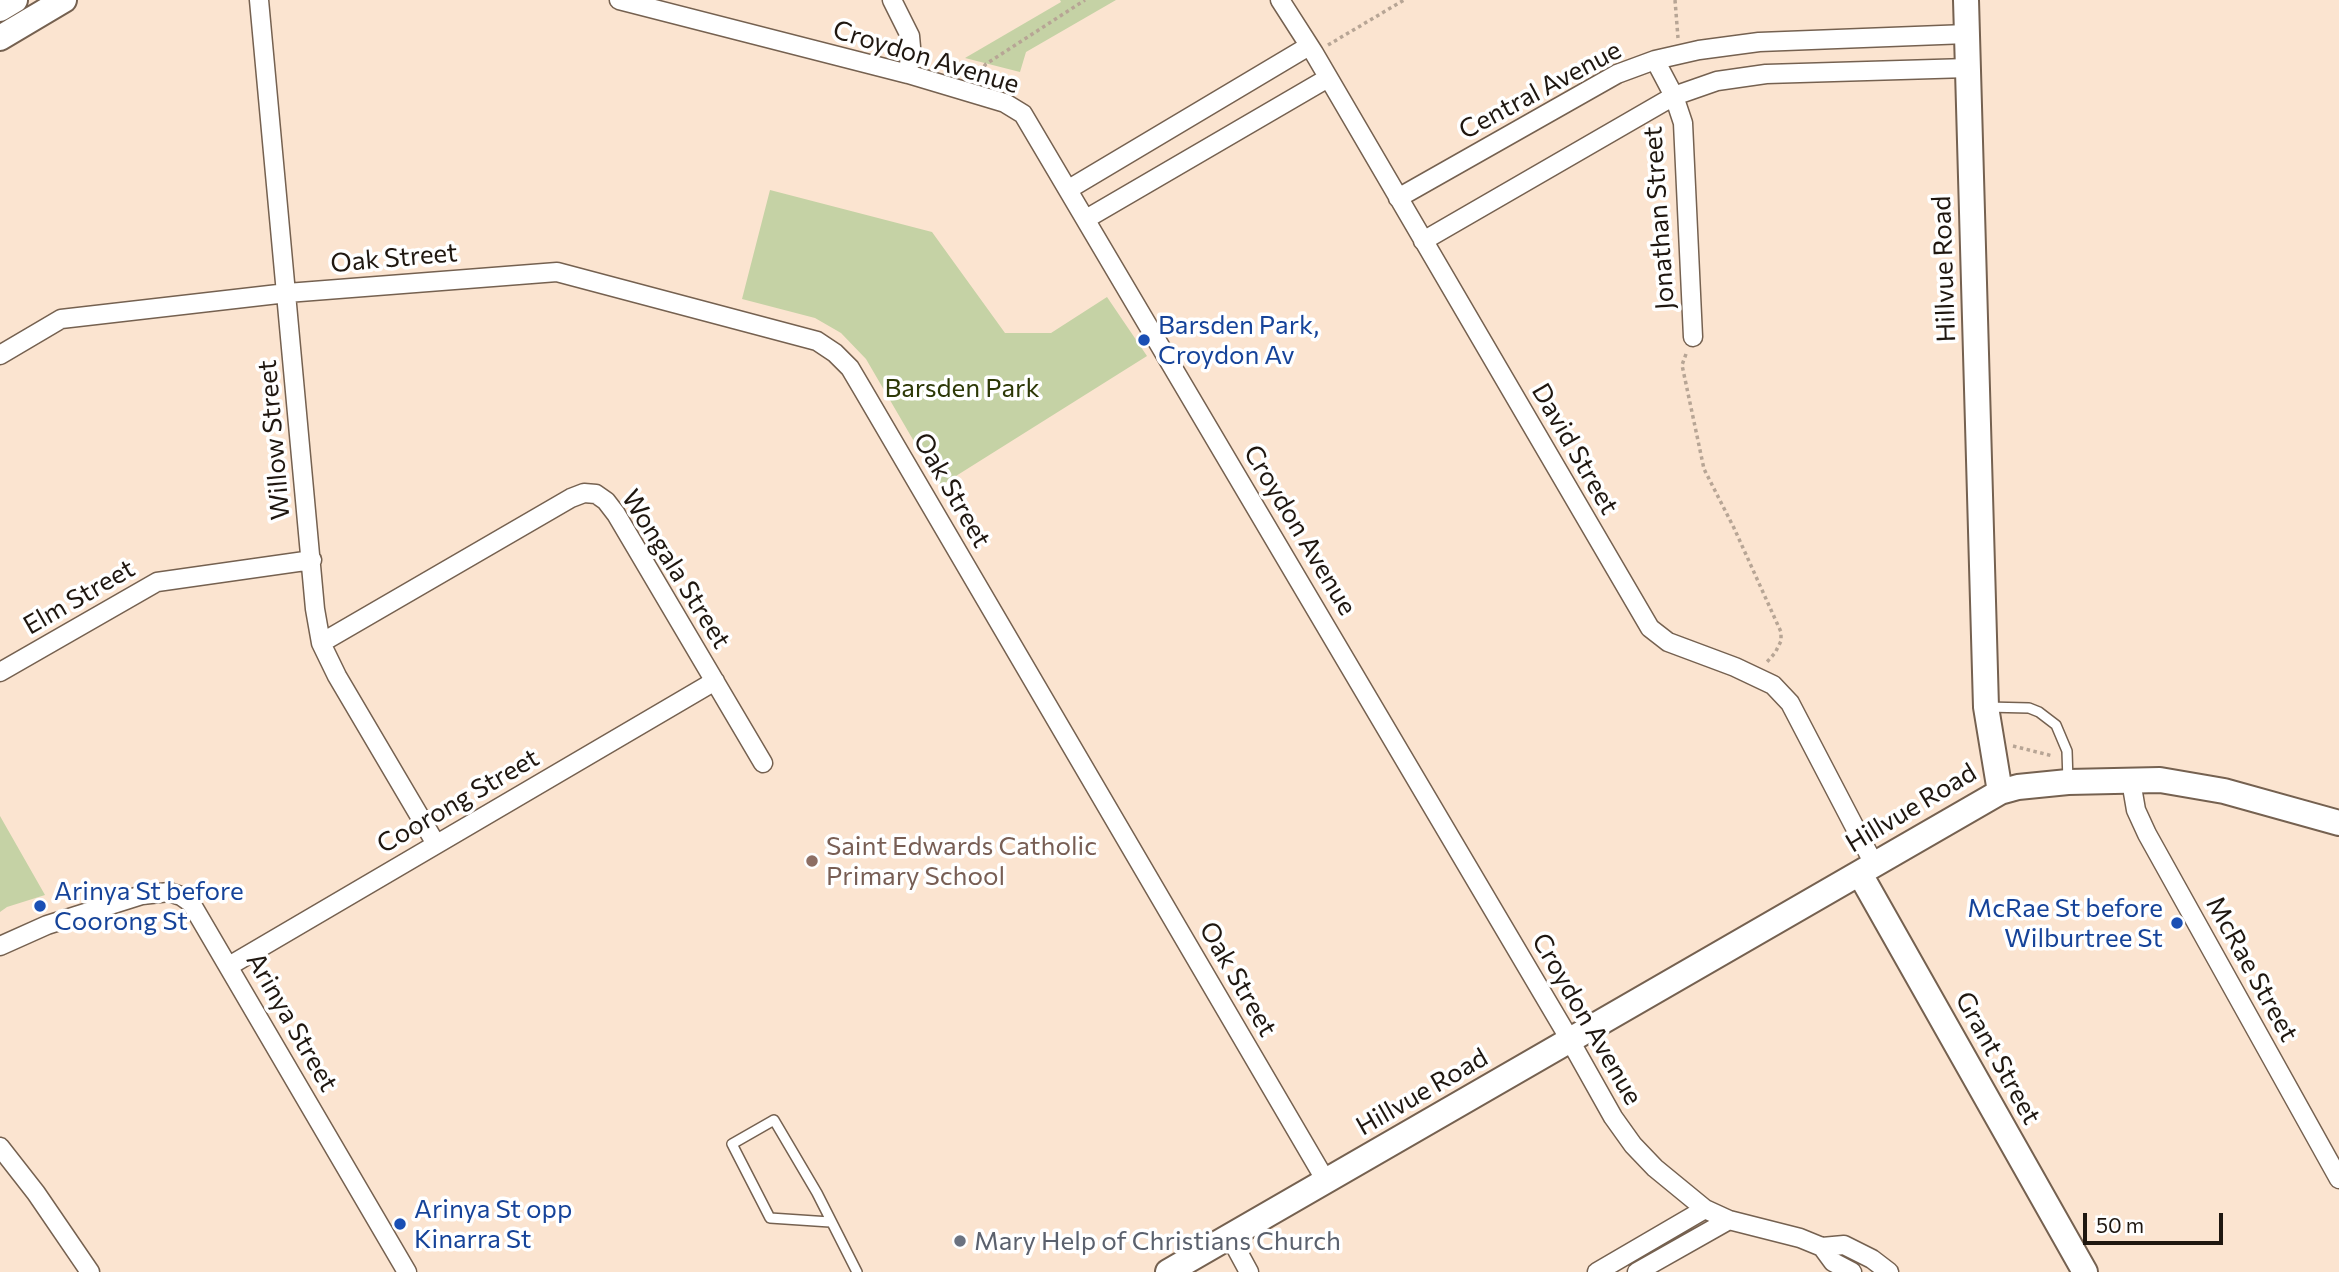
<!DOCTYPE html>
<style>
body{margin:0}
#map{position:relative;width:2339px;height:1272px;overflow:hidden;background:#fbe4d0;font-family:Commissioner,sans-serif}
canvas{display:block}
.scale{position:absolute;left:2083px;top:1213px;width:140px;height:32px;box-sizing:border-box;border:4px solid #1f1710;border-top:0;padding-left:9px;font-size:21px;line-height:24px;white-space:nowrap;color:#1f1710;-webkit-text-stroke:5px #fff;paint-order:stroke}
</style>
<div id="map">
<canvas width="2339" height="1272"></canvas>
<div class="scale">50 m</div>
</div>
<script>
const c = document.querySelector('canvas').getContext('2d');
c.lineJoin = 'round';
function fillPath(path, color) { c.fillStyle = color; c.fill(path, 'evenodd'); }
const poly = rows => new Path2D(rows.map(r => 'M' + r).join(''));
function strokePath(path, color, width, dash) { c.strokeStyle = color; c.lineWidth = width; c.lineCap = dash ? 'butt' : 'round'; c.setLineDash(dash || []); c.stroke(path); }
function write(font, color, halo, rows, align = 'center') {
  c.font = font + ' Commissioner,sans-serif'; c.lineWidth = 7; c.setLineDash([]); c.textBaseline = 'middle'; c.strokeStyle = halo; c.fillStyle = color; for (const [text, x, y, turn = 0] of rows) {
    c.save(); c.translate(x, y); c.rotate((+turn || 0) * Math.PI / 180); c.textAlign = isNaN(turn) ? turn : align; if (halo) c.strokeText(text, 0, 0); c.fillText(text, 0, 0); c.restore();
  }
}
const green = poly([
 [1060,0,1116,0,1026,52,1020,72,965,58,1061,2],
 [770,190,932,232,1005,333,1051,333,1107,297,1147,356,940,486,866,359,841,333,815,318,742,299],
 [0,816,45,895,7,907,0,912]
]);
const path = poly([
 [1675,0,1678,38],
 [1328,45,1404,0],
 [975,77,986,64,1085,0],
 [1686,354,1682,365,1704,469,1734,528,1781,632,1781,641,1775,653,1766,663],
 [2013,746,2053,756]
]);
const lane = poly([
 [1987,707,2029,708,2039,712,2056,725,2067,751,2068,782],
 [830,1222,770,1218,732,1144,774,1120,817,1193,857,1272]
]);
const street = poly([
 [259,0,315,609,321,643,337,676,436,844],
 [619,0,908,74,1005,103,1023,114,1563,1028,1613,1117,1633,1145,1655,1168,1705,1209,1729,1220,1800,1238,1822,1247,1844,1245,1872,1259,1889,1272],
 [892,0,910,36,911,47,908,74],
 [1280,0,1314,53,1650,628,1668,642,1735,667,1773,685,1790,703,1875,866],
 [1655,60,1674,96,1683,123,1693,337],
 [1069,189,1309,46],
 [1398,198,1617,74,1655,60,1699,50,1759,42,1967,34],
 [1086,219,1328,78],
 [1423,241,1674,96,1717,81,1766,74,1968,68],
 [0,355,61,319,287,293,557,272,817,341,835,353,850,368,863,390,1326,1181],
 [321,643,571,498,584,493,596,494,606,501,616,514,763,763],
 [0,672,157,582,312,560],
 [2131,781,2136,810,2147,834,2339,1179],
 [0,946,47,925,142,895,169,892,181,896,191,903,407,1272],
 [229,966,715,681],
 [0,1147,36,1193,90,1272],
 [1230,1237,1249,1272],
 [1822,1247,1833,1262,1852,1272],
 [1597,1272,1705,1209],
 [1637,1272,1729,1220]
]);
const secondary = poly([
 [1966,0,1986,707,2000,792],
 [0,9,15,0],
 [0,38,64,0],
 [1860,874,2085,1272],
 [1168,1272,2000,792,2018,787,2068,782,2160,780,2224,791,2339,823]
]);
const markers = [
 [1144,340,7,"#1a4fb4"],
 [812,861,7,"#8d6e63"],
 [40,906,7,"#1a4fb4"],
 [2177,923,7,"#1a4fb4"],
 [400,1224,7,"#1a4fb4"],
 [960,1241,7,"#6b7280"]
];
const streetNames = [
 ["Croydon Avenue",926,57,17],
 ["Central Avenue",1540,90,-28],
 ["Jonathan Street",1659,218,-94],
 ["Oak Street",394,258,-5],
 ["Hillvue Road",1944,269,-92],
 ["Willow Street",274,440,-95],
 ["David Street",1575,449,60],
 ["Oak Street",952,490,60],
 ["Croydon Avenue",1300,530,59],
 ["Wongala Street",676,569,58],
 ["Elm Street",79,597,-30],
 ["Coorong Street",458,801,-30],
 ["Hillvue Road",1911,808,-31],
 ["McRae Street",2252,969,61],
 ["Oak Street",1238,979,60],
 ["Croydon Avenue",1587,1019,60],
 ["Arinya Street",292,1022,60],
 ["Grant Street",1998,1058,61],
 ["Hillvue Road",1422,1092,-30]
];
const transitNames = [
 ["Barsden Park,",1158,325],
 ["Croydon Av",1158,355],
 ["Arinya St before",54,891],
 ["Coorong St",54,921],
 ["McRae St before",2163,908,"right"],
 ["Wilburtree St",2163,938,"right"],
 ["Arinya St opp",414,1209],
 ["Kinarra St",414,1239]
];
const parkNames = [
 ["Barsden Park",962,388]
];
const educationNames = [
 ["Saint Edwards Catholic",826,846],
 ["Primary School",826,876]
];
const worshipNames = [
 ["Mary Help of Christians Church",974,1241]
];
fillPath(green, '#c5d2a5');
strokePath(lane, '#756150', 12);
strokePath(street, '#756150', 21);
strokePath(secondary, '#756150', 28);
strokePath(path, '#b7a595', 3.5, [3.5, 3.5]);
strokePath(lane, '#fff', 9);
strokePath(street, '#fff', 18);
strokePath(secondary, '#fff', 24);
for (const [x, y, r, color] of markers) { const dot = new Path2D(); dot.arc(x, y, r, 0, 2 * Math.PI); c.fillStyle = color; c.fill(dot); strokePath(dot, '#fff', 2.5); }
write('26px', '#1f1710', '#fff', streetNames);
write('26px', '#164399', '#fff', transitNames, 'left');
write('26px', '#2d3806', '#fff', parkNames);
write('26px', '#785e54', '#fff', educationNames, 'left');
write('26px', '#5b616d', '#fff', worshipNames, 'left');
</script>
